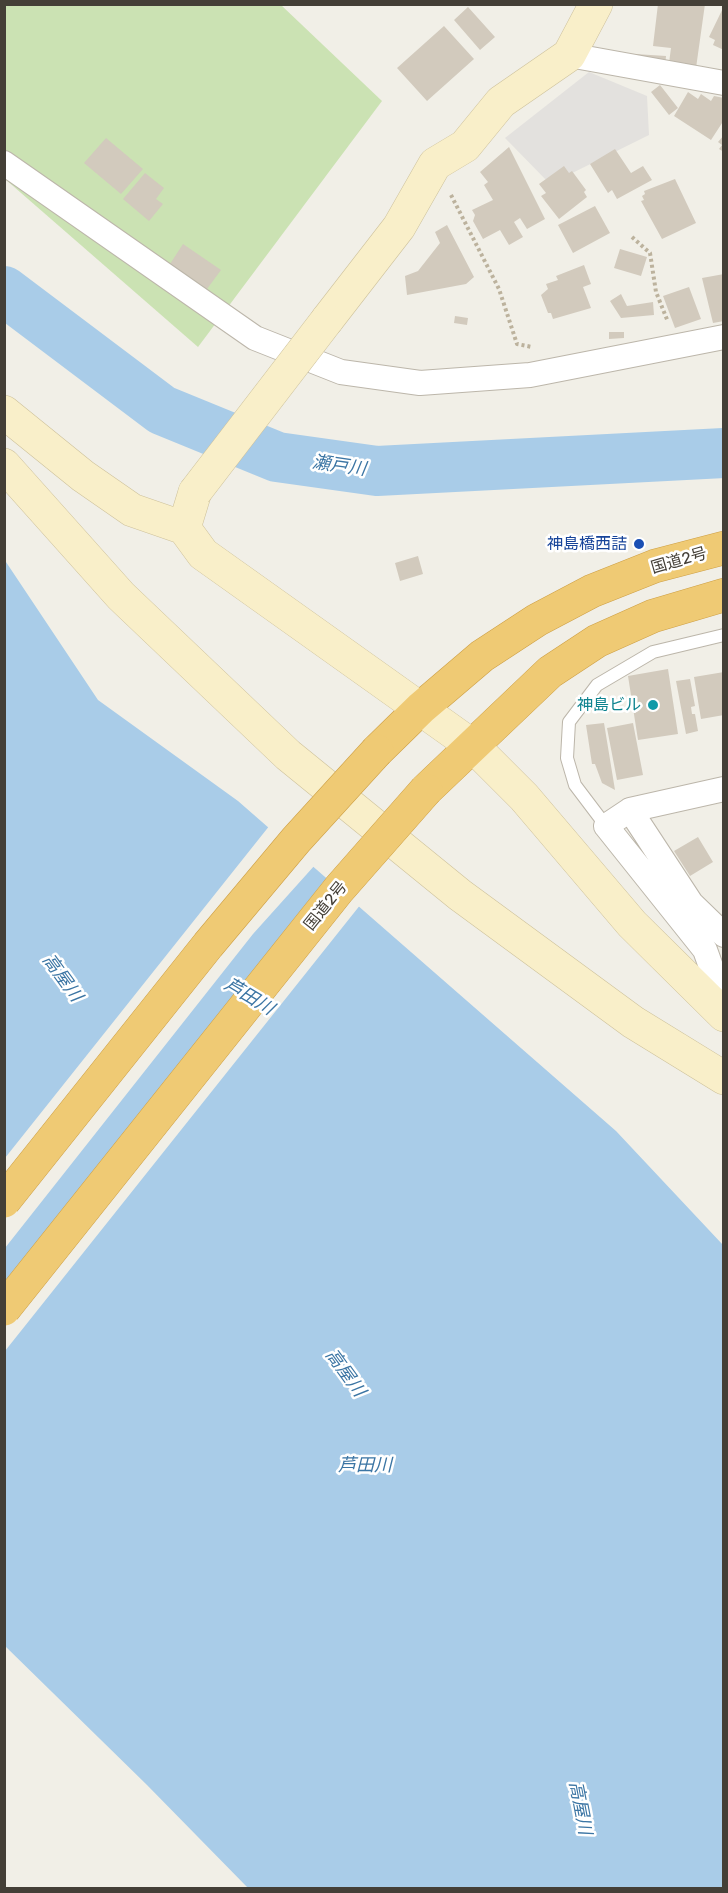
<!DOCTYPE html>
<meta charset="utf-8">
<style>
body{margin:0}
#map{position:relative;width:728px;height:1893px;overflow:hidden;background:#f1efe7;font-family:Rubik,sans-serif}
canvas{display:block}
.frame{position:absolute;inset:0;border:6px solid #443f37;pointer-events:none}
</style>
<div id="map">
<canvas width="728" height="1893"></canvas>
<div class="frame"></div>
</div>
<script>
const c = document.querySelector('canvas').getContext('2d');
c.lineJoin = 'round';
function fillPath(path, color) { c.fillStyle = color; c.fill(path, 'evenodd'); }
const poly = rows => new Path2D(rows.map(r => 'M' + r).join(''));
function strokePath(path, color, width, dash) { c.strokeStyle = color; c.lineWidth = width; c.lineCap = dash ? 'butt' : 'round'; c.setLineDash(dash || []); c.stroke(path); }
function write(font, color, halo, rows, align = 'center') {
  c.font = font + ' Rubik,"Noto Sans JP",sans-serif'; c.lineWidth = 5; c.setLineDash([]); c.textBaseline = 'middle'; c.strokeStyle = halo; c.fillStyle = color; for (const [text, x, y, turn = 0] of rows) {
    c.save(); c.translate(x, y); c.rotate((+turn || 0) * Math.PI / 180); c.textAlign = isNaN(turn) ? turn : align; if (halo) c.strokeText(text, 0, 0); c.fillText(text, 0, 0); c.restore();
  }
}
const green = poly([
 [5,5,281,5,382,101,198,347,5,179]
]);
const parking = poly([
 [589,72,647,96,649,135,550,184,505,138]
]);
const water = poly([
 [4,559,98,700,238,801,616,1131,723,1245,723,1888,248,1888,147,1785,5,1646]
]);
const pier = poly([
 [270,825,315,865,253,934,5,1248,5,1158],
 [328,876,361,904,5,1351,5,1283]
]);
const river = poly([
 [4,291,162,410,277,457,377,471,724,453]
]);
const building = poly([
 [658,4,705,4,696,68,669,63,671,48,653,46],
 [724,6,724,50,713,45,715,40,709,37],
 [468,7,495,37,480,50,454,20],
 [444,26,474,59,427,101,397,68],
 [635,54,666,56,665,67,635,65],
 [660,85,678,108,669,115,651,92],
 [688,92,698,99,701,94,711,101,714,96,724,98,724,120,711,140,674,116],
 [724,135,724,152,719,149,722,145,718,142],
 [106,138,143,169,121,194,84,163],
 [509,147,545,219,527,229,520,218,514,222,523,237,509,245,500,230,483,239,473,221,475,215,472,210,493,200,484,185,488,182,480,172],
 [615,149,631,173,643,166,652,180,617,199,612,190,608,193,590,164],
 [564,166,569,173,572,171,586,190,584,192,587,197,559,219,541,196,546,193,539,184],
 [145,173,164,188,156,199,163,204,149,221,123,199],
 [675,179,696,223,662,239,641,201,644,200,642,196,645,194,644,191],
 [595,206,610,233,573,253,558,225],
 [447,225,474,277,466,284,407,295,405,276,418,271,440,243,435,232],
 [183,244,221,270,207,289,170,264],
 [620,249,647,257,641,276,614,268],
 [584,265,591,284,583,287,591,308,553,319,551,313,548,313,541,295,548,289,546,284,558,280,556,276],
 [724,274,724,321,713,323,702,278],
 [689,287,701,319,675,328,663,296],
 [621,294,627,306,653,302,654,315,621,318,610,301],
 [455,316,468,318,467,325,454,323],
 [609,332,624,332,624,338,609,339],
 [418,556,423,574,400,581,395,563],
 [668,669,678,734,638,740,628,676],
 [724,672,724,715,701,719,694,677],
 [690,679,695,706,691,707,692,714,695,714,698,731,686,734,676,681],
 [604,723,615,790,602,783,595,764,592,764,586,725],
 [633,723,643,775,617,780,607,728],
 [698,837,713,862,690,876,674,851]
]);
const path = poly([
 [451,195,499,289,517,344,532,347],
 [632,237,650,253,656,292,668,322]
]);
const lane = poly([
 [606,826,575,785,567,758,569,722,597,685,653,652,724,635]
]);
const street = poly([
 [569,55,724,83],
 [4,163,255,338,341,372,420,383,530,375,724,337],
 [724,789,630,810,691,903,724,935],
 [630,810,606,826,705,950,724,1003]
]);
const secondary = poly([
 [327,320,399,227,435,164,465,146,501,102,569,55,596,4],
 [4,412,83,476,132,510,184,528],
 [4,465,121,596,288,755,460,895,633,1022,724,1078],
 [195,492,184,528,203,554,474,747,524,797,632,924,724,1015]
]);
const highway = poly([
 [377,751,421,708,482,656,537,620,592,591,655,566,724,548],
 [426,790,550,672,597,641,653,616,724,595]
]);
const secondaryBridge = poly([
 [195,492,327,320]
]);
const highwayBridge = poly([
 [4,1201,208,945,296,840,377,751],
 [4,1309,339,889,426,790]
]);
const markers = [
 [639,544,6,"#1a4fb4"],
 [653,705,6,"#0f9aa8"]
];
const transitNames = [
 ["神島橋西詰",627,544]
];
const streetNames = [
 ["国道2号",679,561,-16],
 ["国道2号",326,906,-51]
];
const cultureNames = [
 ["神島ビル",641,705]
];
const waterNames = [
 ["瀬戸川",339,466,8],
 ["高屋川",62,978,54],
 ["芦田川",249,997,31],
 ["高屋川",345,1373,54],
 ["芦田川",365,1466],
 ["高屋川",580,1808,79]
];
fillPath(green, '#cbe2b3');
fillPath(parking, '#e3e1de');
fillPath(water, '#a9cce8');
fillPath(pier, '#f1efe7');
strokePath(river, '#a9cce8', 50);
fillPath(building, '#d2cabd');
strokePath(lane, '#bcb6aa', 14);
strokePath(street, '#bcb6aa', 26);
strokePath(secondary, '#cdc19b', 34);
strokePath(highway, '#cd9f45', 34);
strokePath(path, '#bcb29d', 4, [3, 3]);
strokePath(lane, '#fff', 12);
strokePath(street, '#fff', 24);
strokePath(secondary, '#f9efc9', 33);
strokePath(highway, '#efca74', 33);
strokePath(secondaryBridge, '#cdc19b', 34, []);
strokePath(highwayBridge, '#cd9f45', 34, []);
strokePath(secondaryBridge, '#f9efc9', 33);
strokePath(highwayBridge, '#efca74', 33);
for (const [x, y, r, color] of markers) { const dot = new Path2D(); dot.arc(x, y, r, 0, 2 * Math.PI); c.fillStyle = color; c.fill(dot); strokePath(dot, '#fff', 2); }
write('16px', '#164399', '#fff', transitNames, 'right');
write('16px', '#443f37', '#fff', streetNames);
write('16px', '#0d838f', '#fff', cultureNames, 'right');
write('italic 18px', '#3b75a4', '#fff', waterNames);
</script>
